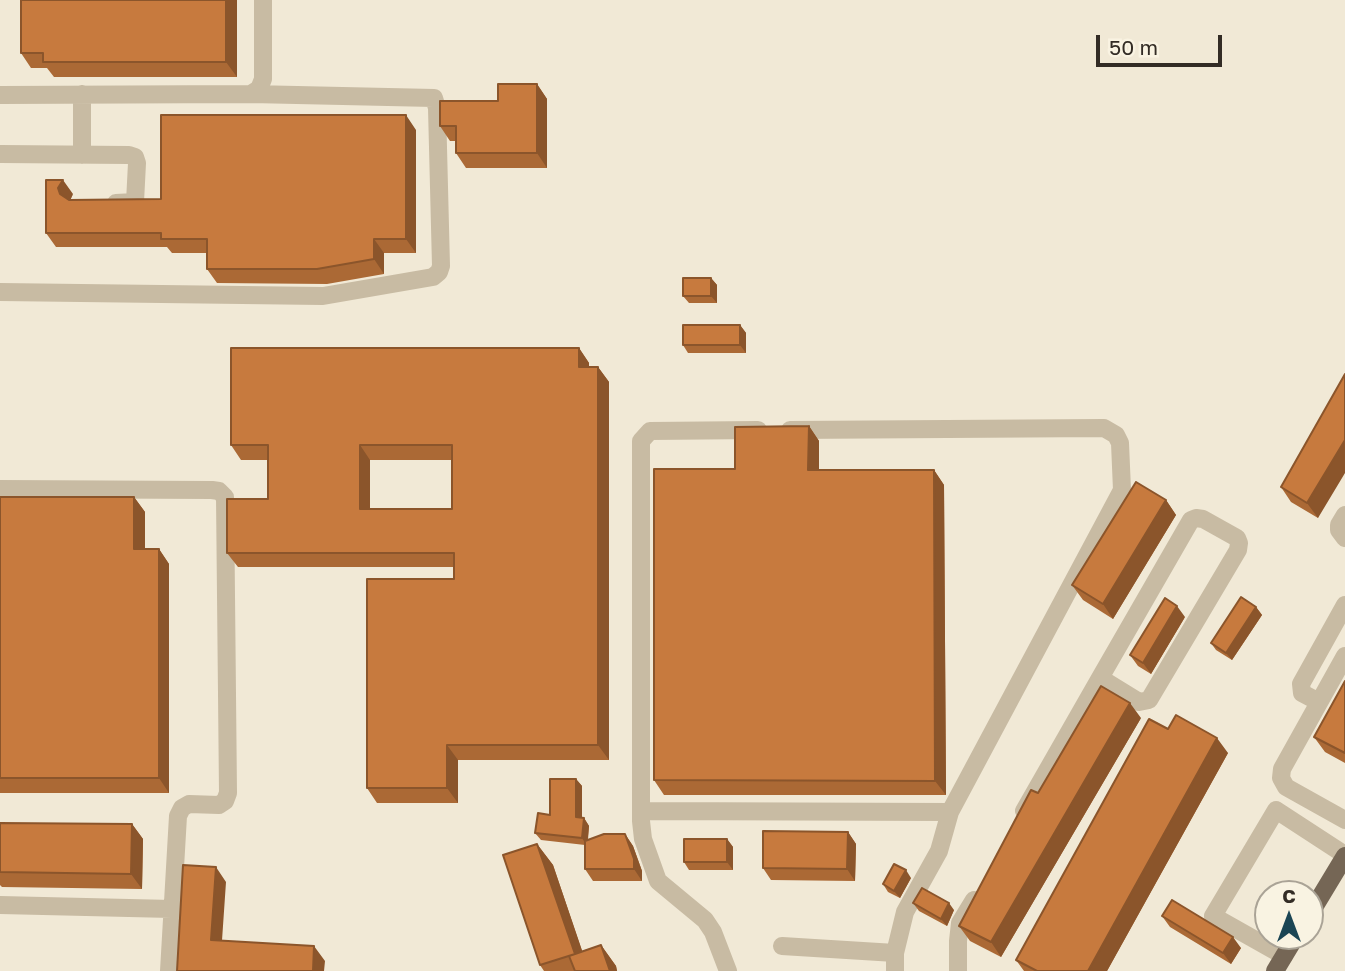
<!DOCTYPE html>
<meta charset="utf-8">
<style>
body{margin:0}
#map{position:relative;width:1345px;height:971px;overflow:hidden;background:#f1e9d6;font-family:"Golos Text",sans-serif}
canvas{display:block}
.north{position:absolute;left:1254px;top:880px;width:70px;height:70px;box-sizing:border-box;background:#f9f3e2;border:2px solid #aaa396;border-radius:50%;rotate:0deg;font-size:19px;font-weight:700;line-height:28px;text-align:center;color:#332c25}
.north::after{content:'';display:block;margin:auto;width:24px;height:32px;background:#1b4554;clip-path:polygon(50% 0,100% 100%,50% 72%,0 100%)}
.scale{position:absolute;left:1096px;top:35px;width:126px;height:32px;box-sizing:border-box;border:4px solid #332c25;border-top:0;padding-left:9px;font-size:21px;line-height:24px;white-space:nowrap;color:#332c25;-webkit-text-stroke:5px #f9f3e2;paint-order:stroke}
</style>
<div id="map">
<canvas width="1345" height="971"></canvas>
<div class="north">С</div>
<div class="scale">50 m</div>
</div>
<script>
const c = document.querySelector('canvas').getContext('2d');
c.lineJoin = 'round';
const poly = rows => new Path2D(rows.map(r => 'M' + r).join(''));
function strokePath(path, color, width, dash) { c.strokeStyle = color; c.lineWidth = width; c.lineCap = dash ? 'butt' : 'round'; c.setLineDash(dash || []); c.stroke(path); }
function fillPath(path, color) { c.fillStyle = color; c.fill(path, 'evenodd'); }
const minor = poly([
 [82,94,82,155],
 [0,95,251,94,259,89,263,79,263,0],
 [0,154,129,155,135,157,137,163,135,202,116,203],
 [0,292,323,296,433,277,439,272,441,266,437,108,434,98,251,94],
 [790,430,1104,428,1116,435,1120,443,1122,490,950,812,939,851,905,912,895,953,895,971],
 [0,489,212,490,219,491,225,497,228,793,225,801,219,805,189,804,182,808,178,816,169,971],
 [1345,515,1339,525,1339,530,1345,538],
 [1345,656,1282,769,1281,778,1286,787,1345,820],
 [1319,702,1302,693,1301,684,1345,605],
 [641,811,950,812],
 [1024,811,1100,678,1191,520,1196,518,1203,519,1237,538,1239,543,1238,550,1149,700,1139,702,1100,678],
 [0,905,172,909],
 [782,946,895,953],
 [1284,956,1213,916,1276,810,1345,855],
 [728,971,713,932,705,920,658,881,643,839,641,821,641,441,650,431,758,430],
 [958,971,958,941,960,923,974,900]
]);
const major = poly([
 [1310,914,1345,856],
 [1275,971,1296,936]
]);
const wall = poly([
 [237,0,237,77,54,77,47,68,31,68,21,53],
 [537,84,547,99,547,168,466,168,456,153,456,141,450,141,440,126],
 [416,130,416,253,384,253,384,274,327,284,217,283,207,269,207,253,172,253,167,247,56,247,46,233,73,194,70,200,161,199],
 [711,278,717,285,717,303,689,303,683,296],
 [740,325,746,333,746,353,688,353,683,345],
 [579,348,589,363,589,367,598,367,609,382,609,760,458,760,458,803,377,803,367,788,454,579,454,567,238,567,227,553,268,499,268,460,241,460,231,445],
 [370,460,452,460,452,509,370,509],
 [1345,374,1318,518,1291,502,1281,487],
 [809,426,819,441,819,470,934,470,944,485,946,795,664,795,654,780,735,469],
 [0,497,134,497,145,512,145,549,159,549,169,564,169,793,0,793],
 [1166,500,1176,515,1113,619,1083,600,1072,585],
 [1256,607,1262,615,1232,660,1216,650,1211,643],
 [1185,617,1151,674,1138,666,1130,655],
 [1345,681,1345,763,1325,752,1314,737],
 [1141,718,1001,957,970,941,959,926,1038,793],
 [1168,729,1228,753,1107,971,1024,971,1016,960],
 [576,779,582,786,582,818,584,818,589,826,588,840,625,834,633,846,642,871,642,881,593,881,585,869,585,845,541,840,535,833],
 [132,824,143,839,142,889,2,887,0,885,0,872],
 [848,832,856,844,855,881,771,880,763,868],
 [727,839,733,847,733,870,689,870,684,862],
 [537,844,553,865,582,951,601,945,616,966,617,971,544,971,540,965],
 [911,878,900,898,888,892,883,884],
 [913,903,954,910,947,926,919,911],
 [1162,916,1241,948,1231,964,1170,927]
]);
const shadedWall = poly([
 [226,0,237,0,237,77,226,62],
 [537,84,547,99,547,168,537,153],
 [406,115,416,130,416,253,406,239],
 [63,180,73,194,69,203,60,194,58,188],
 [374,239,384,253,384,274,374,259],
 [711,278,717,285,717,303,711,296],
 [740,325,746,333,746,353,740,345],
 [579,348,589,363,589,382,579,367],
 [598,367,609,382,609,760,598,745],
 [809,426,819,441,819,485,808,470],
 [1345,440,1345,473,1318,518,1307,503],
 [360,445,370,460,370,524,360,509],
 [934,470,944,485,946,795,935,781],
 [134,497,145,512,145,564,134,549],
 [1166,500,1176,515,1113,619,1103,604],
 [159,549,169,564,169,793,159,778],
 [1177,606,1185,617,1151,674,1143,663],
 [1256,607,1262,615,1232,660,1226,653],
 [1130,703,1141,718,1001,957,991,942],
 [1217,738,1228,753,1107,971,1088,971],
 [447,745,458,760,458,803,447,788],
 [576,779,582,786,582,825,576,817],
 [584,818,589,826,587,846,582,838],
 [132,824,143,839,142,889,131,874],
 [848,832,856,844,855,881,847,869],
 [625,834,633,846,642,871,642,881,634,869],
 [727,839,733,847,733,870,727,862],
 [537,844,553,865,589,971,575,954],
 [216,867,226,882,221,955,211,940],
 [906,870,911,878,900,898,894,891],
 [949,903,954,910,947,926,941,919],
 [1233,937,1241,948,1231,964,1223,953],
 [601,945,616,966,617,971,610,971],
 [314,946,325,961,324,971,313,971]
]);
const building = poly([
 [21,0,226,0,226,62,43,62,43,53,21,53,21,0],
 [498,84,537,84,537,153,456,153,456,126,440,126,440,101,498,101,498,84],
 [161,115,406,115,406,239,374,239,374,259,317,269,207,269,207,239,161,239,161,233,46,233,46,180,63,180,58,188,60,194,69,200,161,199,161,115],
 [683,278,711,278,711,296,683,296,683,278],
 [683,325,740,325,740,345,683,345,683,325],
 [231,348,579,348,579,367,598,367,598,745,447,745,447,788,367,788,367,579,454,579,454,553,227,553,227,499,268,499,268,445,231,445,231,348],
 [360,445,452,445,452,509,360,509,360,445],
 [1345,374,1345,440,1307,503,1281,487,1345,374],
 [809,426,808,470,934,470,935,781,654,780,654,469,735,469,735,427,809,426],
 [1136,482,1166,500,1103,604,1072,585,1136,482],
 [0,497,134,497,134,549,159,549,159,778,0,778,0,497],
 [1241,597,1256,607,1226,653,1211,643,1241,597],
 [1165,598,1177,606,1143,663,1130,655,1165,598],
 [1345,681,1345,753,1314,737,1345,681],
 [1101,686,1130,703,991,942,959,926,1031,790,1038,793,1101,686],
 [1176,715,1217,738,1088,971,1037,971,1016,960,1149,719,1168,729,1176,715],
 [550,779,576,779,576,817,584,818,582,838,535,833,538,813,550,815,550,779],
 [0,823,132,824,131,874,0,872,0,823],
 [763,831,848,832,847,869,763,868,763,831],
 [604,834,625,834,634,859,634,869,585,869,585,841,604,834],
 [684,839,727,839,727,862,684,862,684,839],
 [537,844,575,954,601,945,610,971,575,971,569,956,575,954,540,965,503,855,537,844],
 [894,864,906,870,894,891,883,884,894,864],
 [183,865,216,867,211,940,314,946,313,971,177,971,183,865],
 [922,888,949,903,941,919,913,903,922,888],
 [1172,900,1233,937,1223,953,1162,916,1172,900]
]);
strokePath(minor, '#c8bba3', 18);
strokePath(major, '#756655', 18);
fillPath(wall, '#ab6935');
fillPath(shadedWall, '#8b552b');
fillPath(building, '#c77a3e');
strokePath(building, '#8b552b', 2);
</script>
